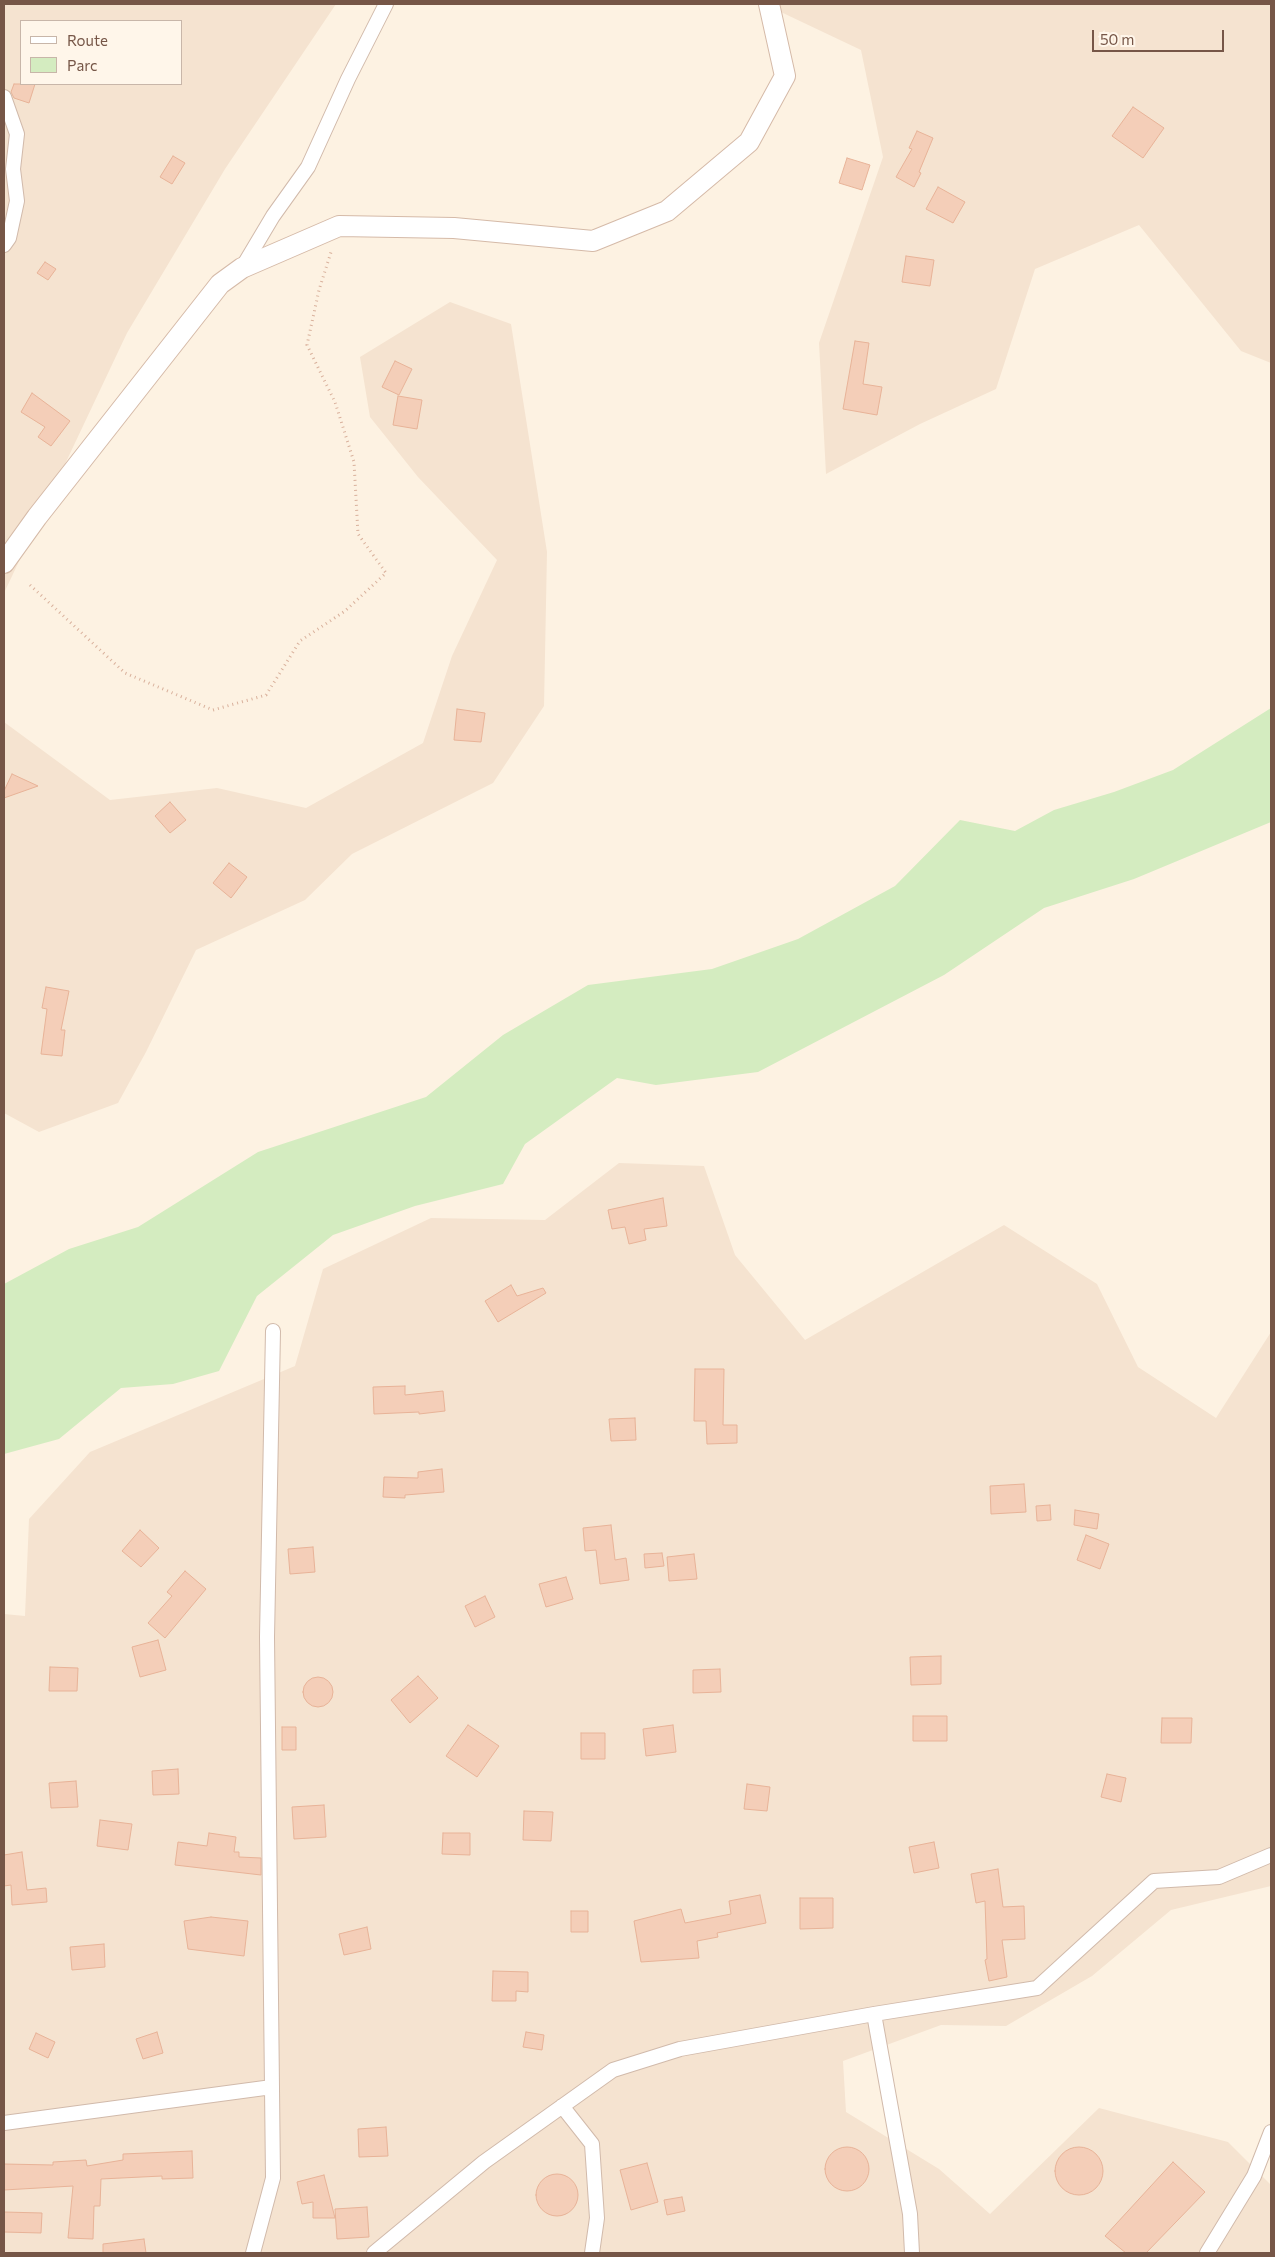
<!DOCTYPE html>
<style>
body{margin:0}
#map{position:relative;width:1275px;height:2257px;overflow:hidden;background:#fdf2e2;font-family:Commissioner,sans-serif}
canvas{display:block}
.frame{position:absolute;inset:0;border:5px solid #765647;pointer-events:none}
.legend{position:absolute;left:20px;top:20px;width:162px;height:65px;box-sizing:border-box;background:#fff6ea;border:1px solid #c8b6a9;margin:0;padding:6px 9px;list-style:none;font-size:15px;color:#765647}
.legend li{display:flex;align-items:center;gap:10px;height:25px}
.legend b{width:25px;border:1px solid #c8b6a9}
.scale{position:absolute;left:1092px;top:30px;width:132px;height:22px;box-sizing:border-box;border:2px solid #765647;border-top:0;padding-left:6px;font-size:15px;line-height:18px;white-space:nowrap;color:#765647;-webkit-text-stroke:4px #fff6ea;paint-order:stroke}
</style>
<div id="map">
<canvas width="1275" height="2257"></canvas>
<div class="frame"></div>
<ul class="legend">
<li><b style="height:6px;background:#fff"></b>Route</li>
<li><b style="height:14px;background:#d4ecc0"></b>Parc</li>
</ul>
<div class="scale">50 m</div>
</div>
<script>
const c = document.querySelector('canvas').getContext('2d');
c.lineJoin = 'round';
function fillPath(path, color) { c.fillStyle = color; c.fill(path, 'evenodd'); }
const poly = rows => new Path2D(rows.map(r => 'M' + r).join(''));
function strokePath(path, color, width, dash) { c.strokeStyle = color; c.lineWidth = width; c.lineCap = dash ? 'butt' : 'round'; c.setLineDash(dash || []); c.stroke(path); }
const residential = poly([
 [4,4,336,4,225,169,127,333,4,593],
 [21,21,181,21,181,84,21,84],
 [764,4,1271,4,1271,363,1241,351,1139,225,1035,269,996,389,920,424,826,474,819,343,883,157,861,50],
 [450,302,511,324,547,552,544,706,493,783,352,854,305,900,196,950,146,1052,118,1103,39,1132,4,1113,4,722,110,800,217,788,306,808,423,743,452,656,497,560,418,477,370,417,360,357],
 [619,1163,704,1166,735,1255,805,1340,1004,1225,1097,1284,1138,1367,1216,1418,1271,1332,1271,1886,1171,1910,1092,1976,1006,2026,941,2025,843,2061,846,2112,939,2169,990,2214,1099,2108,1228,2142,1271,2185,1271,2253,4,2253,4,1614,25,1616,29,1519,90,1452,295,1366,323,1269,431,1218,545,1220]
]);
const green = poly([
 [1271,708,1271,822,1134,879,1044,908,944,975,758,1072,656,1085,617,1078,525,1144,503,1184,415,1206,333,1235,257,1296,219,1371,173,1384,121,1388,59,1439,4,1454,4,1284,69,1249,138,1227,258,1152,426,1097,503,1035,588,985,712,969,798,939,895,886,960,820,1015,831,1054,810,1114,792,1173,770]
]);
const building = poly([
 [14,84,35,84,29,103,14,98,11,92,14,84],
 [1133,107,1164,128,1143,158,1112,136,1133,107],
 [917,131,933,138,919,172,921,173,914,187,896,177,912,149,909,148,917,131],
 [173,156,185,163,172,184,160,177,173,156],
 [847,158,870,165,862,190,839,183,847,158],
 [938,187,965,202,953,223,926,209,938,187],
 [906,256,934,260,930,286,902,282,906,256],
 [45,262,56,269,48,280,37,273,45,262],
 [855,341,869,343,863,384,882,387,877,415,843,409,855,341],
 [395,361,412,369,399,395,382,387,395,361],
 [32,393,70,421,51,446,38,437,45,427,21,412,32,393],
 [398,396,422,400,417,429,393,425,398,396],
 [457,709,485,713,481,742,454,740,457,709],
 [12,774,38,786,4,798,4,791,12,774],
 [170,802,186,820,170,833,155,816,170,802],
 [229,863,247,877,231,898,213,883,229,863],
 [46,987,69,991,61,1030,65,1030,62,1056,41,1054,47,1009,42,1008,46,987],
 [663,1198,667,1226,644,1229,646,1240,629,1244,625,1227,612,1229,608,1210,663,1198],
 [511,1285,517,1296,543,1288,546,1293,498,1322,485,1301,511,1285],
 [695,1369,724,1369,723,1425,737,1425,737,1443,707,1444,706,1421,694,1421,695,1369],
 [405,1386,405,1395,443,1391,445,1411,419,1414,419,1412,374,1414,373,1387,405,1386],
 [635,1418,636,1440,611,1441,609,1419,635,1418],
 [442,1469,444,1492,405,1495,405,1498,383,1497,384,1477,418,1478,418,1472,442,1469],
 [1024,1484,1026,1512,991,1514,990,1486,1024,1484],
 [1050,1505,1051,1520,1037,1521,1036,1506,1050,1505],
 [1075,1510,1099,1514,1097,1529,1074,1525,1075,1510],
 [611,1525,615,1560,626,1558,629,1580,600,1584,596,1550,585,1551,583,1528,611,1525],
 [140,1530,159,1548,141,1567,122,1551,140,1530],
 [1086,1535,1109,1544,1100,1569,1077,1560,1086,1535],
 [313,1547,315,1572,290,1574,288,1549,313,1547],
 [662,1553,664,1566,645,1568,644,1554,662,1553],
 [694,1554,697,1579,669,1581,667,1557,694,1554],
 [185,1571,206,1589,165,1638,148,1623,172,1596,167,1592,185,1571],
 [566,1577,573,1599,546,1607,539,1584,566,1577],
 [485,1596,495,1617,475,1627,465,1606,485,1596],
 [158,1640,166,1670,140,1677,132,1647,158,1640],
 [941,1656,941,1684,911,1685,910,1657,941,1656],
 [50,1667,78,1668,77,1691,49,1691,50,1667],
 [720,1669,721,1692,693,1693,693,1670,720,1669],
 [418,1676,438,1698,410,1723,391,1700,418,1676],
 '303 1692a15 15 0 1 1 30 0a15 15 0 1 1-30 0Z',
 [913,1716,947,1716,947,1741,913,1741,913,1716],
 [1162,1718,1192,1718,1191,1743,1161,1743,1162,1718],
 [468,1725,499,1746,477,1777,446,1756,468,1725],
 [673,1725,676,1752,646,1756,643,1729,673,1725],
 [282,1727,296,1727,296,1750,282,1750,282,1727],
 [581,1733,605,1733,605,1759,581,1759,581,1733],
 [178,1769,179,1794,153,1795,152,1771,178,1769],
 [1107,1774,1126,1778,1121,1802,1101,1797,1107,1774],
 [76,1781,78,1807,51,1808,49,1783,76,1781],
 [747,1784,770,1787,767,1811,744,1809,747,1784],
 [324,1805,326,1837,294,1839,292,1807,324,1805],
 [524,1811,553,1812,551,1841,523,1840,524,1811],
 [100,1820,132,1824,128,1850,97,1846,100,1820],
 [209,1833,236,1837,234,1852,239,1852,239,1857,261,1858,261,1875,175,1865,178,1842,207,1846,209,1833],
 [443,1833,470,1833,470,1855,442,1854,443,1833],
 [934,1842,939,1868,914,1873,909,1847,934,1842],
 [22,1852,27,1890,46,1888,47,1902,12,1905,11,1885,4,1886,4,1855,22,1852],
 [998,1869,1003,1907,1024,1906,1025,1939,1002,1940,1007,1977,989,1981,985,1960,987,1959,985,1901,976,1903,971,1874,998,1869],
 [760,1895,766,1923,717,1933,718,1937,697,1941,699,1958,641,1962,634,1921,681,1909,685,1923,731,1914,729,1901,760,1895],
 [800,1898,833,1898,833,1928,800,1929,800,1898],
 [571,1911,588,1911,588,1932,571,1932,571,1911],
 [211,1917,248,1921,244,1956,188,1949,184,1921,211,1917],
 [367,1927,371,1949,344,1955,339,1934,367,1927],
 [104,1944,105,1967,72,1970,70,1947,104,1944],
 [493,1971,528,1972,528,1992,516,1991,516,2001,492,2001,493,1971],
 [157,2032,163,2053,143,2059,136,2039,157,2032],
 [526,2032,544,2035,542,2050,523,2047,526,2032],
 [36,2033,55,2042,48,2058,29,2049,36,2033],
 [386,2127,388,2156,359,2157,358,2129,386,2127],
 '825 2169a22 22 0 1 1 44 0a22 22 0 1 1-44 0Z',
 '1055 2171a24 24 0 1 1 48 0a24 24 0 1 1-48 0Z',
 [192,2151,193,2178,162,2179,162,2176,101,2179,100,2206,94,2206,93,2239,68,2238,73,2186,4,2190,4,2164,53,2165,53,2162,86,2160,87,2166,123,2160,123,2154,192,2151],
 [1173,2162,1205,2192,1146,2253,1126,2253,1105,2236,1173,2162],
 [647,2163,658,2202,631,2210,620,2170,647,2163],
 '536 2195a21 21 0 1 1 42 0a21 21 0 1 1-42 0Z',
 [324,2175,335,2218,313,2218,313,2202,302,2204,297,2182,324,2175],
 [682,2197,685,2211,667,2215,664,2200,682,2197],
 [367,2207,369,2237,337,2239,335,2209,367,2207],
 [4,2212,42,2213,41,2233,4,2232,4,2212],
 [144,2239,146,2253,103,2253,103,2244,144,2239]
]);
const path = poly([
 [30,585,125,673,213,710,266,695,300,641,345,611,386,573,358,534,354,462,335,402,307,345,319,290,332,249]
]);
const street = poly([
 [4,97,17,134,13,169,17,201,9,238,4,245],
 [242,268,273,216,308,167,348,79,386,4],
 [874,2014,910,2214,912,2253],
 [562,2106,592,2144,597,2218,592,2253],
 [4,2123,272,2087],
 [253,2253,273,2178,267,1637,273,1331],
 [374,2253,484,2162,613,2070,680,2049,874,2014,1037,1988,1154,1881,1219,1877,1271,1855],
 [1207,2253,1254,2176,1271,2132]
]);
const secondary = poly([
 [4,563,37,517,220,284,242,268,339,226,454,228,593,241,667,211,749,142,785,76,769,4]
]);
fillPath(residential, '#f5e3d0');
fillPath(green, '#d4ecc0');
fillPath(building, '#f4ceb8');
strokePath(building, '#e8b398', 1);
strokePath(street, '#d1baab', 16);
strokePath(secondary, '#d5baa8', 22);
strokePath(path, '#d9b19c', 3, [1, 4]);
strokePath(street, '#fff', 14);
strokePath(secondary, '#fff', 20);
</script>
